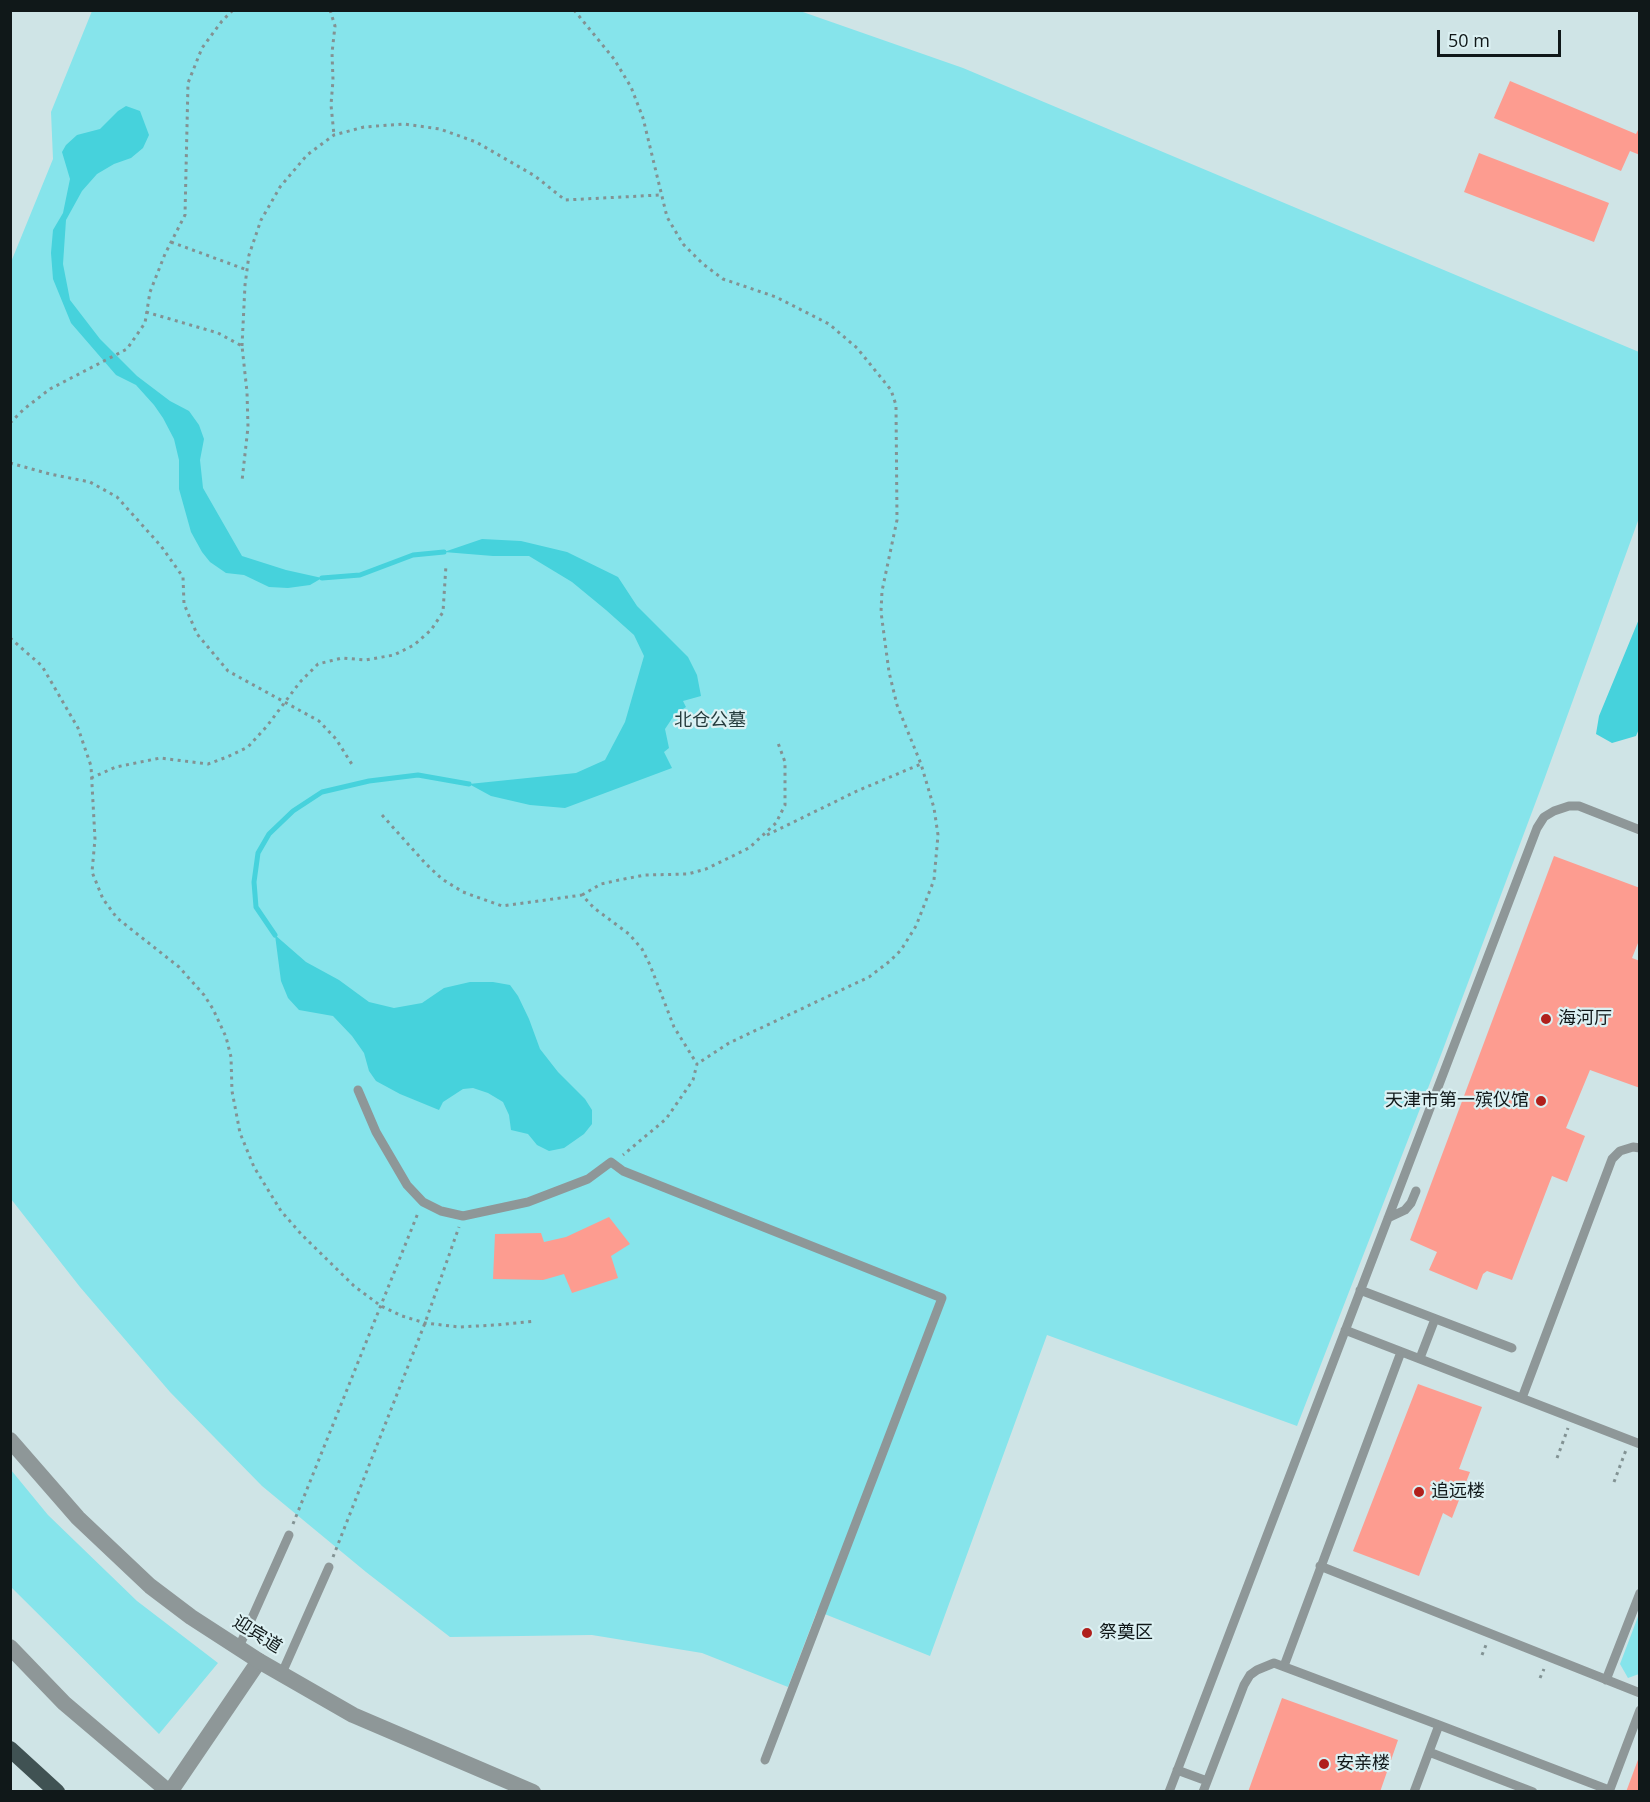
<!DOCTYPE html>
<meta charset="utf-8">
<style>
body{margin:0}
#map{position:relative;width:1650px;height:1802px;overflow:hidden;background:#cfe4e6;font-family:"Open Sans",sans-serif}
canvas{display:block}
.frame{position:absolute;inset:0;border:12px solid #101819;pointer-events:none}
.scale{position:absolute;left:1437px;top:30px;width:124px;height:27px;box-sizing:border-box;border:3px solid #101819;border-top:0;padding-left:8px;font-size:18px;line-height:21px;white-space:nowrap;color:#101819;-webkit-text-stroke:4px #dcf1f3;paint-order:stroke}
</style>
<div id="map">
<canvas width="1650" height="1802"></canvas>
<div class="frame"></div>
<div class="scale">50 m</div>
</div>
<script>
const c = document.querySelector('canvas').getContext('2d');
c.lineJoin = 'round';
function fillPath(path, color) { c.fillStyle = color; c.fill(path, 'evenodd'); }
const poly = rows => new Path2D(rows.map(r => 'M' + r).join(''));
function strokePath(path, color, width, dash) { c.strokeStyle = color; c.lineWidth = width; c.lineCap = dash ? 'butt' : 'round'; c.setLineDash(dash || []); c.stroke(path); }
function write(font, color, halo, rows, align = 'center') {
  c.font = font + ' "Open Sans","Noto Sans SC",sans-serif'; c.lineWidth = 4.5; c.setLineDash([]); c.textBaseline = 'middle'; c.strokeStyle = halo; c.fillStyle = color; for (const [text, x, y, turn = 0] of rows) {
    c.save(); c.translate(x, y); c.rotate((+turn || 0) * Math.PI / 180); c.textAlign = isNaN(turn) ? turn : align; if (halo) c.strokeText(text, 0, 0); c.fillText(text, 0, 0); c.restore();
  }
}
const green = poly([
 [92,11,800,11,963,68,1639,352,1639,518,1544,780,1442,1052,1297,1426,1047,1335,930,1656,817,1611,788,1687,702,1653,592,1635,450,1637,366,1572,262,1486,170,1392,80,1287,11,1199,11,262,53,159,51,112],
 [11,1470,48,1515,137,1601,218,1663,159,1734,11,1587],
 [1639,1614,1639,1674,1628,1678,1620,1664]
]);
const water = poly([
 [126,106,140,111,149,135,143,148,131,158,114,164,97,174,82,191,66,220,63,264,70,300,100,339,137,376,170,401,189,411,199,425,204,439,200,460,203,488,242,556,286,570,322,578,310,585,288,588,269,587,244,575,226,573,210,562,202,552,191,532,179,489,179,460,174,439,163,418,154,405,136,385,116,375,71,323,53,279,51,253,53,230,63,213,70,179,62,152,66,145,77,135,100,129,118,111],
 [482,539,521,541,567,552,618,577,637,606,688,657,697,675,701,696,683,701,686,707,675,714,665,729,669,748,664,752,672,768,565,808,530,805,491,796,469,784,576,773,605,760,625,722,644,656,634,635,606,610,572,582,529,556,493,556,444,552],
 [1639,619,1639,729,1636,736,1612,743,1596,734,1599,716],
 [275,935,306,962,339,980,369,1002,394,1008,422,1003,444,988,470,982,493,982,510,985,518,996,529,1019,540,1049,558,1072,585,1099,592,1110,592,1124,584,1134,564,1148,549,1151,537,1145,528,1134,511,1130,509,1115,503,1102,488,1093,473,1088,463,1089,443,1102,439,1110,400,1094,376,1081,369,1071,364,1053,352,1036,333,1016,299,1010,288,998,281,981]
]);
const stream = poly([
 [322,578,360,575,413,555,444,552],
 [275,935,256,907,254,882,258,853,269,834,293,811,322,792,369,781,418,775,469,784]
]);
const building = poly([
 [1510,81,1636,134,1640,126,1640,155,1630,151,1621,171,1494,118],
 [1479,153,1609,203,1594,242,1464,192],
 [1554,856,1640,888,1640,938,1632,958,1640,961,1640,1088,1590,1070,1566,1128,1585,1136,1567,1182,1552,1176,1512,1280,1487,1271,1483,1274,1477,1290,1429,1270,1437,1252,1410,1240],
 [609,1217,630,1244,611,1256,618,1278,572,1293,564,1274,543,1280,493,1279,495,1234,541,1233,544,1242,566,1237],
 [1418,1384,1482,1407,1459,1469,1470,1472,1452,1518,1443,1513,1419,1576,1353,1551],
 [1282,1698,1398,1740,1380,1792,1248,1792],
 [1639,1757,1640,1792,1626,1792]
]);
const path = poly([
 [330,10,335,26,332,53,333,80,331,105,334,135],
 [574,10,614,59,631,87,643,118,667,217,683,244,703,264,723,279,776,297,829,324,857,348,891,390,896,405,897,520,882,591,881,612,889,672,897,705,921,764,934,808,938,835,934,880,916,926,901,950,890,961,869,977,729,1043,697,1064],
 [171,242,247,270],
 [146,312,218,333,242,346,247,392,248,427,242,481],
 [242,346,245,285,249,255,261,220,280,187,307,155,334,135,364,127,404,124,440,129,476,142,535,176,565,200,660,195],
 [10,423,24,409,50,389,127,349,145,323,150,292,165,254,185,215,188,83,202,48,222,21,233,10],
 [10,463,50,474,90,482,117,497,161,546,183,577,184,604,197,634,228,671,319,721,336,739,353,766],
 [10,638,42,666,78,728,91,766,95,839,92,872,103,899,117,918,179,967,204,995,213,1009,226,1037,231,1057,232,1091,240,1133,254,1167,281,1211,302,1235,354,1286,381,1306,402,1316,425,1323,459,1327,496,1325,535,1321],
 [91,778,116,767,160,758,208,764,227,757,248,747,267,726,300,682,318,664,342,658,365,660,394,655,414,645,431,630,443,612,446,565],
 [382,815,426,864,442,879,463,892,502,906,582,895,594,908,629,934,642,949,650,965,674,1027,697,1064,693,1080,666,1119,623,1155],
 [767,835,857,791,921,764],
 [582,895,601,884,619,880,645,875,688,874,706,869,749,848,776,823,785,805,785,762,778,743],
 [1557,1458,1568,1428],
 [1614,1482,1626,1450],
 [293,1524,418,1213],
 [333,1557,425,1323,459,1227],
 [1482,1655,1486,1645],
 [1540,1678,1544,1669]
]);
const service = poly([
 [358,1090,376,1132,407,1185,423,1202,441,1211,463,1216,528,1202,588,1179,611,1162,623,1171,942,1298,765,1760],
 [1388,1218,1405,1210,1411,1203,1416,1191],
 [1360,1290,1512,1348],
 [1345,1330,1640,1444],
 [1420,1358,1435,1319],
 [1522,1398,1612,1159,1620,1151,1633,1147,1640,1148],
 [1320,1566,1640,1693],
 [239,1647,289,1535],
 [1284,1666,1401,1352],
 [282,1673,329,1567],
 [1606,1680,1640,1593],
 [1439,1725,1609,1790],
 [1429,1752,1533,1792],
 [1177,1770,1207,1781],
 [1169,1792,1537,828,1544,817,1554,811,1569,806,1579,806,1640,830],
 [1203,1792,1244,1685,1250,1675,1257,1670,1274,1663,1439,1725,1414,1792],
 [1609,1792,1640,1710]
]);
const minor = poly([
 [10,1647,64,1703,169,1792],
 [170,1792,259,1661]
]);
const tertiary = poly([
 [10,1440,78,1518,150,1586,191,1617,259,1661,353,1715,533,1792]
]);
const trunk = poly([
 [10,1749,57,1792]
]);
const markers = [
 [1546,1019,6,"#b0201c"],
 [1541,1101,6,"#b0201c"],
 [1419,1492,6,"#b0201c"],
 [1087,1633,6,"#b0201c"],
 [1324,1764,6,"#b0201c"]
];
const parkNames = [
 ["北仓公墓",710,721]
];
const poiNames = [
 ["海河厅",1558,1019],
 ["天津市第一殡仪馆",1529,1101,"right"],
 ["追远楼",1431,1492],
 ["祭奠区",1099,1633],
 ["安亲楼",1336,1764]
];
const streetNames = [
 ["迎宾道",257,1635,32]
];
fillPath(green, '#86e4eb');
fillPath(water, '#46d2dc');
strokePath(stream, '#46d2dc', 5);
fillPath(building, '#fd9c90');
strokePath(path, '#829293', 3, [3, 4.5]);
strokePath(service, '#8e9798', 9);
strokePath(minor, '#8e9798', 16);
strokePath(tertiary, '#8e9798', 16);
strokePath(trunk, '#405253', 16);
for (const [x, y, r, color] of markers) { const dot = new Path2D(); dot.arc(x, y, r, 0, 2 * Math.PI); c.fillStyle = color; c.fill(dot); strokePath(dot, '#dcf1f3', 2); }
write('18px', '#243b3d', '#dcf1f3', parkNames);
write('18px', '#101819', '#dcf1f3', poiNames, 'left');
write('18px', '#101819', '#dcf1f3', streetNames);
</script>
